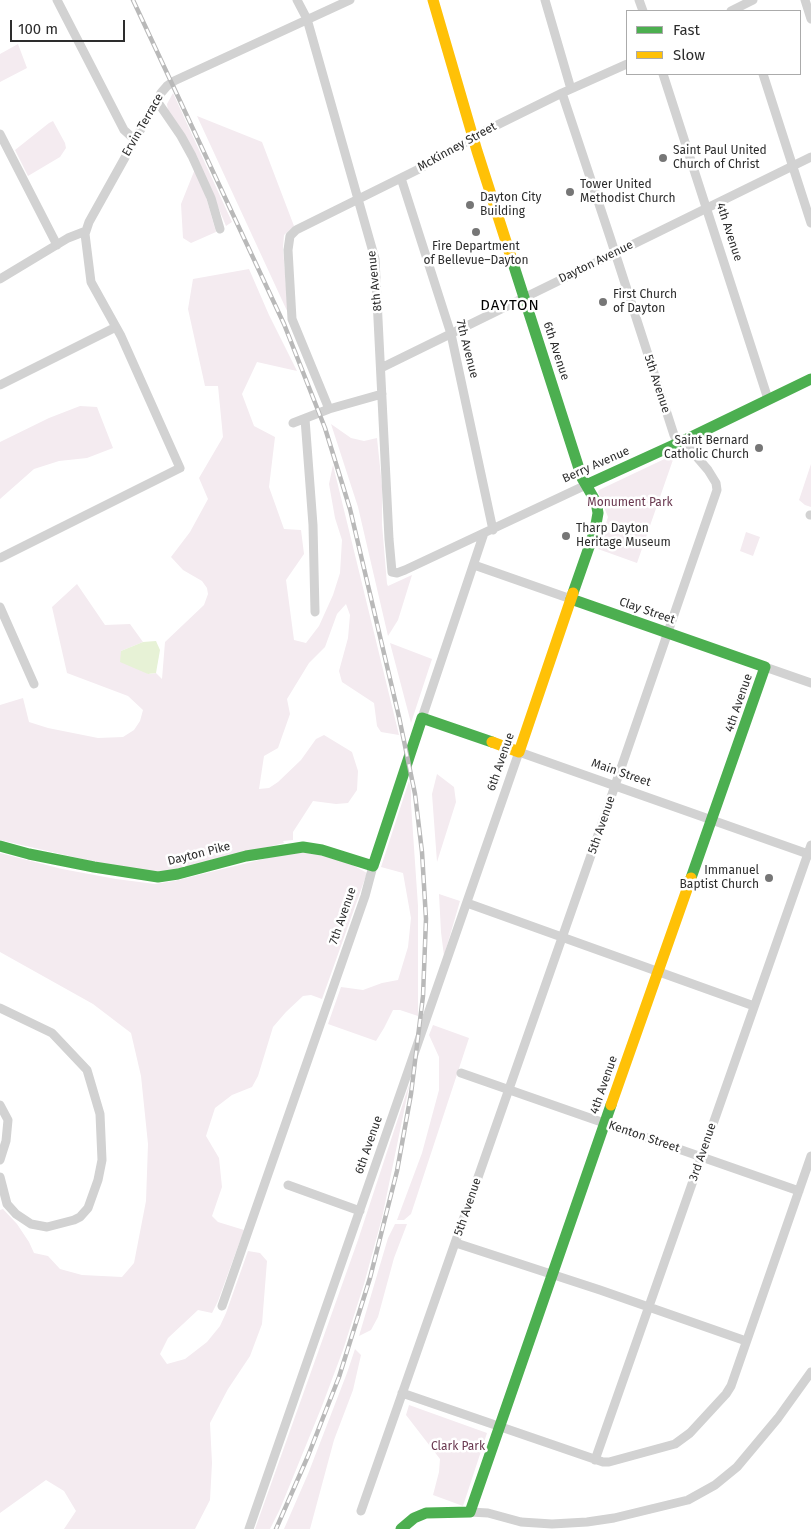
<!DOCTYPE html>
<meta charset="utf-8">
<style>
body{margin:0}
#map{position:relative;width:811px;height:1529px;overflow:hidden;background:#fff;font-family:"Fira Sans",sans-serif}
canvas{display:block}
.legend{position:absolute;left:626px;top:10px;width:175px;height:65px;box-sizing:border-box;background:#fff;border:1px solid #ababab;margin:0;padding:6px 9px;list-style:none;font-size:15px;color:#2d2d2d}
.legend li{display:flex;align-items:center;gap:10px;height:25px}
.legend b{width:25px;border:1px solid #ababab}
.scale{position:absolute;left:10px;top:20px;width:115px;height:22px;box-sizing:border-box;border:2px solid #2d2d2d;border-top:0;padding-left:6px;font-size:15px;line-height:18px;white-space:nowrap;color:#2d2d2d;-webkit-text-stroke:4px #fff;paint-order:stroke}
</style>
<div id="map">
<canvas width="811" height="1529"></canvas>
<ul class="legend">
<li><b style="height:6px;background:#4caf50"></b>Fast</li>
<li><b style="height:6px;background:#ffc107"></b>Slow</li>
</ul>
<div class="scale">100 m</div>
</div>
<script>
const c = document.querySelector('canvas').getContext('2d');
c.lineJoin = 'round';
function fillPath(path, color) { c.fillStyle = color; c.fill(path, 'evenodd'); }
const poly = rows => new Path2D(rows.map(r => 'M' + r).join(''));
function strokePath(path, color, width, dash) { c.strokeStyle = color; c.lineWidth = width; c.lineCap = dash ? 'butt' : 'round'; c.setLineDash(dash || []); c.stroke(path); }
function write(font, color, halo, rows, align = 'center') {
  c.font = font + ' "Fira Sans",sans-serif'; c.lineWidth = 5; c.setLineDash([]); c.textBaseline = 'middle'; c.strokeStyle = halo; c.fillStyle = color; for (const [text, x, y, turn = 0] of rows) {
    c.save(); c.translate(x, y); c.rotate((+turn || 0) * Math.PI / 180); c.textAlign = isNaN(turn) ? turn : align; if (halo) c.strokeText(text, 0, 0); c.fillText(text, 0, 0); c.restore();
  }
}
const green = poly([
 [18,44,27,68,0,82,0,54],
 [173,93,232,222,226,226,197,157,168,111,167,104],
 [197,116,262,142,294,226,284,235,283,248,288,313],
 [53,121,65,143,66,148,60,157,28,176,15,150,49,123],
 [195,169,204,190,216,232,191,243,183,238,181,204],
 [249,269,269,315,297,371,257,362,242,394,254,426,275,437,269,487,284,529,301,530,304,554,286,580,294,640,306,643,319,626,333,595,340,573,342,540,335,518,329,484,333,465,399,735,381,732,377,726,374,703,342,682,339,671,348,638,350,615,346,604,337,614,325,647,309,663,287,699,290,714,278,748,264,756,259,789,269,788,278,782,301,760,316,739,324,735,352,752,358,771,357,790,348,803,336,804,313,801,293,832,293,840,283,841,284,843,163,873,95,862,0,840,0,705,23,698,29,722,48,728,98,738,123,737,134,730,140,721,143,710,128,696,67,673,52,607,77,584,105,625,130,624,143,642,121,651,148,674,156,673,162,679,165,642,204,605,208,594,207,588,202,581,183,570,171,557,190,532,208,499,199,478,223,437,218,386,205,386,188,309,193,279],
 [80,406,97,407,113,448,87,458,59,461,34,469,0,499,0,442,49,418],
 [331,424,351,438,364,441,377,438,382,486,382,524,387,584,388,586,412,575,398,620,388,636,358,507],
 [675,454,637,563,598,549,608,517,598,492,599,490],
 [811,464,811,507,805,505,799,500],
 [746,532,760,537,753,556,740,551],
 [390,643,432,659,411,723],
 [437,774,454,787,456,802,437,862,432,794],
 [409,781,411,790,411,804,418,906,418,1016,400,1010,393,1010,384,1028,376,1041,328,1024,341,987,363,990,382,983,398,980,408,947,411,918,403,873,381,867],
 [309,852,351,864,367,873,322,999,311,995,303,996,286,1012,273,1027,258,1076,252,1087,232,1095,215,1108,206,1136,219,1158,222,1187,212,1216,218,1222,244,1230,218,1301,212,1313,198,1310,168,1338,160,1354,167,1364,185,1359,207,1342,220,1326,226,1313,248,1251,260,1253,267,1261,262,1324,250,1356,228,1389,210,1423,212,1463,210,1500,195,1529,64,1529,76,1511,64,1491,46,1480,0,1513,0,1210,3,1209,17,1224,29,1242,34,1253,48,1256,60,1269,82,1275,122,1277,134,1263,146,1201,148,1144,141,1076,131,1033,93,1004,0,952,0,853,62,869,116,879,155,884,174,881,288,853],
 [439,894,460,901,444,956,441,932],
 [433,1025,469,1038,411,1214,404,1220,397,1220,422,1153,439,1090,439,1057,429,1035],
 [410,1082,382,1218,364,1284,343,1350,322,1406,280,1509,270,1529,255,1529,358,1240],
 [395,1224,407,1224,394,1258,378,1317,371,1330,359,1336,388,1238],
 [355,1349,361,1355,353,1390,334,1440,310,1529,284,1529,308,1474,347,1373],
 [409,1405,487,1433,463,1506,433,1495,439,1472,440,1459,406,1415]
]);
const water = poly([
 [156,641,160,650,156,673,148,674,120,662,121,651,143,642]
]);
const street = poly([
 [57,0,124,130,134,139],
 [297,0,307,19,375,259,389,539,392,572,397,573,405,570,586,485],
 [545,0,571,89],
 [639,0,643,11],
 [805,0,811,19],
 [731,11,753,0],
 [663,74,768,399],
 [763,74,811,223],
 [157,101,181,136,192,156,211,198,220,229],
 [0,134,57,245],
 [401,178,451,334,493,530],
 [0,279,68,238,86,231],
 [381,368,811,157],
 [0,385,116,327],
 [329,409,292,319,288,250,290,236,296,230,417,170,483,132,562,93,627,64],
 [305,419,313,525,315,612],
 [293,423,329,409,382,394],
 [810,515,811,515],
 [0,558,180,468,121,336,91,282,85,234,89,222,161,93,167,86,174,81,350,0],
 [474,565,571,599],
 [0,607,34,684],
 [765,667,811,683],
 [422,718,484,533],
 [467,903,754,1006],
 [0,1008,52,1033,87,1070,100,1114,102,1160,98,1180,88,1208,80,1217,74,1220,47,1227,31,1224,16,1214,7,1204,0,1177],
 [461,1073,799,1191],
 [0,1105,8,1120,6,1141,0,1160],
 [288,1185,360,1211],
 [456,1243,600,1290,746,1341],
 [222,1306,365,896,373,866],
 [402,1393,603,1462,609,1462,675,1444,690,1433,726,1394,731,1386,811,1156],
 [595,1460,811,845],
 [361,1511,590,858,717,490,716,483,708,470,690,449,678,443,674,435,610,237,562,93],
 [470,1512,488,1513,521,1522,552,1524,587,1522,614,1518,688,1500,715,1485,737,1467,778,1418,811,1372],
 [249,1529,519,752,811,855]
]);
const fast = poly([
 [511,257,582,478,596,502,598,513,595,530,573,593],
 [586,485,687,439,811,379],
 [571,599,765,667,691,878],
 [0,846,29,854,94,867,158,877,178,874,246,856,303,847,322,850,373,866,422,718,492,742],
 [401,1529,414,1518,426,1513,470,1512,611,1105]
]);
const slow = poly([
 [433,0,477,151,511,257],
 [492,742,519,752,573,593],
 [611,1105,691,878]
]);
const rail = poly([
 [133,0,284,324,325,428,350,509,399,717,415,794,422,852,426,919,423,996,411,1094,397,1171,370,1278,339,1377,308,1456,276,1529]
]);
const markers = [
 [663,158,5,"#767676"],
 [570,192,5,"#767676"],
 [470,205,5,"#767676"],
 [476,232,5,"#767676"],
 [603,302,5,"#767676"],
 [759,448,5,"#767676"],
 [566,536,5,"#767676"],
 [769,878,5,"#767676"]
];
const streetNames = [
 ["Ervin Terrace",143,125,-60],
 ["McKinney Street",457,147,-29],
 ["4th Avenue",729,232,72],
 ["Dayton Avenue",596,262,-26],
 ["8th Avenue",375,281,-96],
 ["7th Avenue",467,349,76],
 ["6th Avenue",556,351,72],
 ["5th Avenue",657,384,72],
 ["Berry Avenue",596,465,-24],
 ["Clay Street",647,611,19],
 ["4th Avenue",739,703,-71],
 ["6th Avenue",501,762,-71],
 ["Main Street",621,773,19],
 ["5th Avenue",602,825,-71],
 ["Dayton Pike",199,854,-14],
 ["7th Avenue",343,916,-71],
 ["4th Avenue",604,1085,-71],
 ["Kenton Street",644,1137,19],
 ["6th Avenue",369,1145,-71],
 ["3rd Avenue",703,1152,-71],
 ["5th Avenue",468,1207,-71]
];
const poiNames = [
 ["Saint Paul United",673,151],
 ["Church of Christ",673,165],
 ["Tower United",580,185],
 ["Methodist Church",580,199],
 ["Dayton City",480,198],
 ["Building",480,212],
 ["Fire Department",476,247,"center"],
 ["of Bellevue–Dayton",476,261,"center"],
 ["First Church",613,295],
 ["of Dayton",613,309],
 ["Saint Bernard",749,441,"right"],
 ["Catholic Church",749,455,"right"],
 ["Tharp Dayton",576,529],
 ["Heritage Museum",576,543],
 ["Immanuel",759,871,"right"],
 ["Baptist Church",759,885,"right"]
];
const parkNames = [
 ["Monument Park",630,503],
 ["Clark Park",458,1447]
];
const quarterNames = [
 ["DAYTON",510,306]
];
fillPath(green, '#f4ebf0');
fillPath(water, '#e7f2d6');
strokePath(street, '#d2d2d2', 9);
strokePath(fast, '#4caf50', 11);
strokePath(slow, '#ffc107', 11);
strokePath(rail, '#b9b9b9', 4.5);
strokePath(rail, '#fff', 2.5, [8]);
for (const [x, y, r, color] of markers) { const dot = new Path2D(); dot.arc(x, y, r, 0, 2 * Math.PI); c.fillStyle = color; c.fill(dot); strokePath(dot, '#fff', 2); }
write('12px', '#2d2d2d', '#fff', streetNames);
write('12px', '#2d2d2d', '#fff', poiNames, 'left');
write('12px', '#6a3950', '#fff', parkNames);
c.letterSpacing = '1px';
write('15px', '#000', '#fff', quarterNames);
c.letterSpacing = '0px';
</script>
